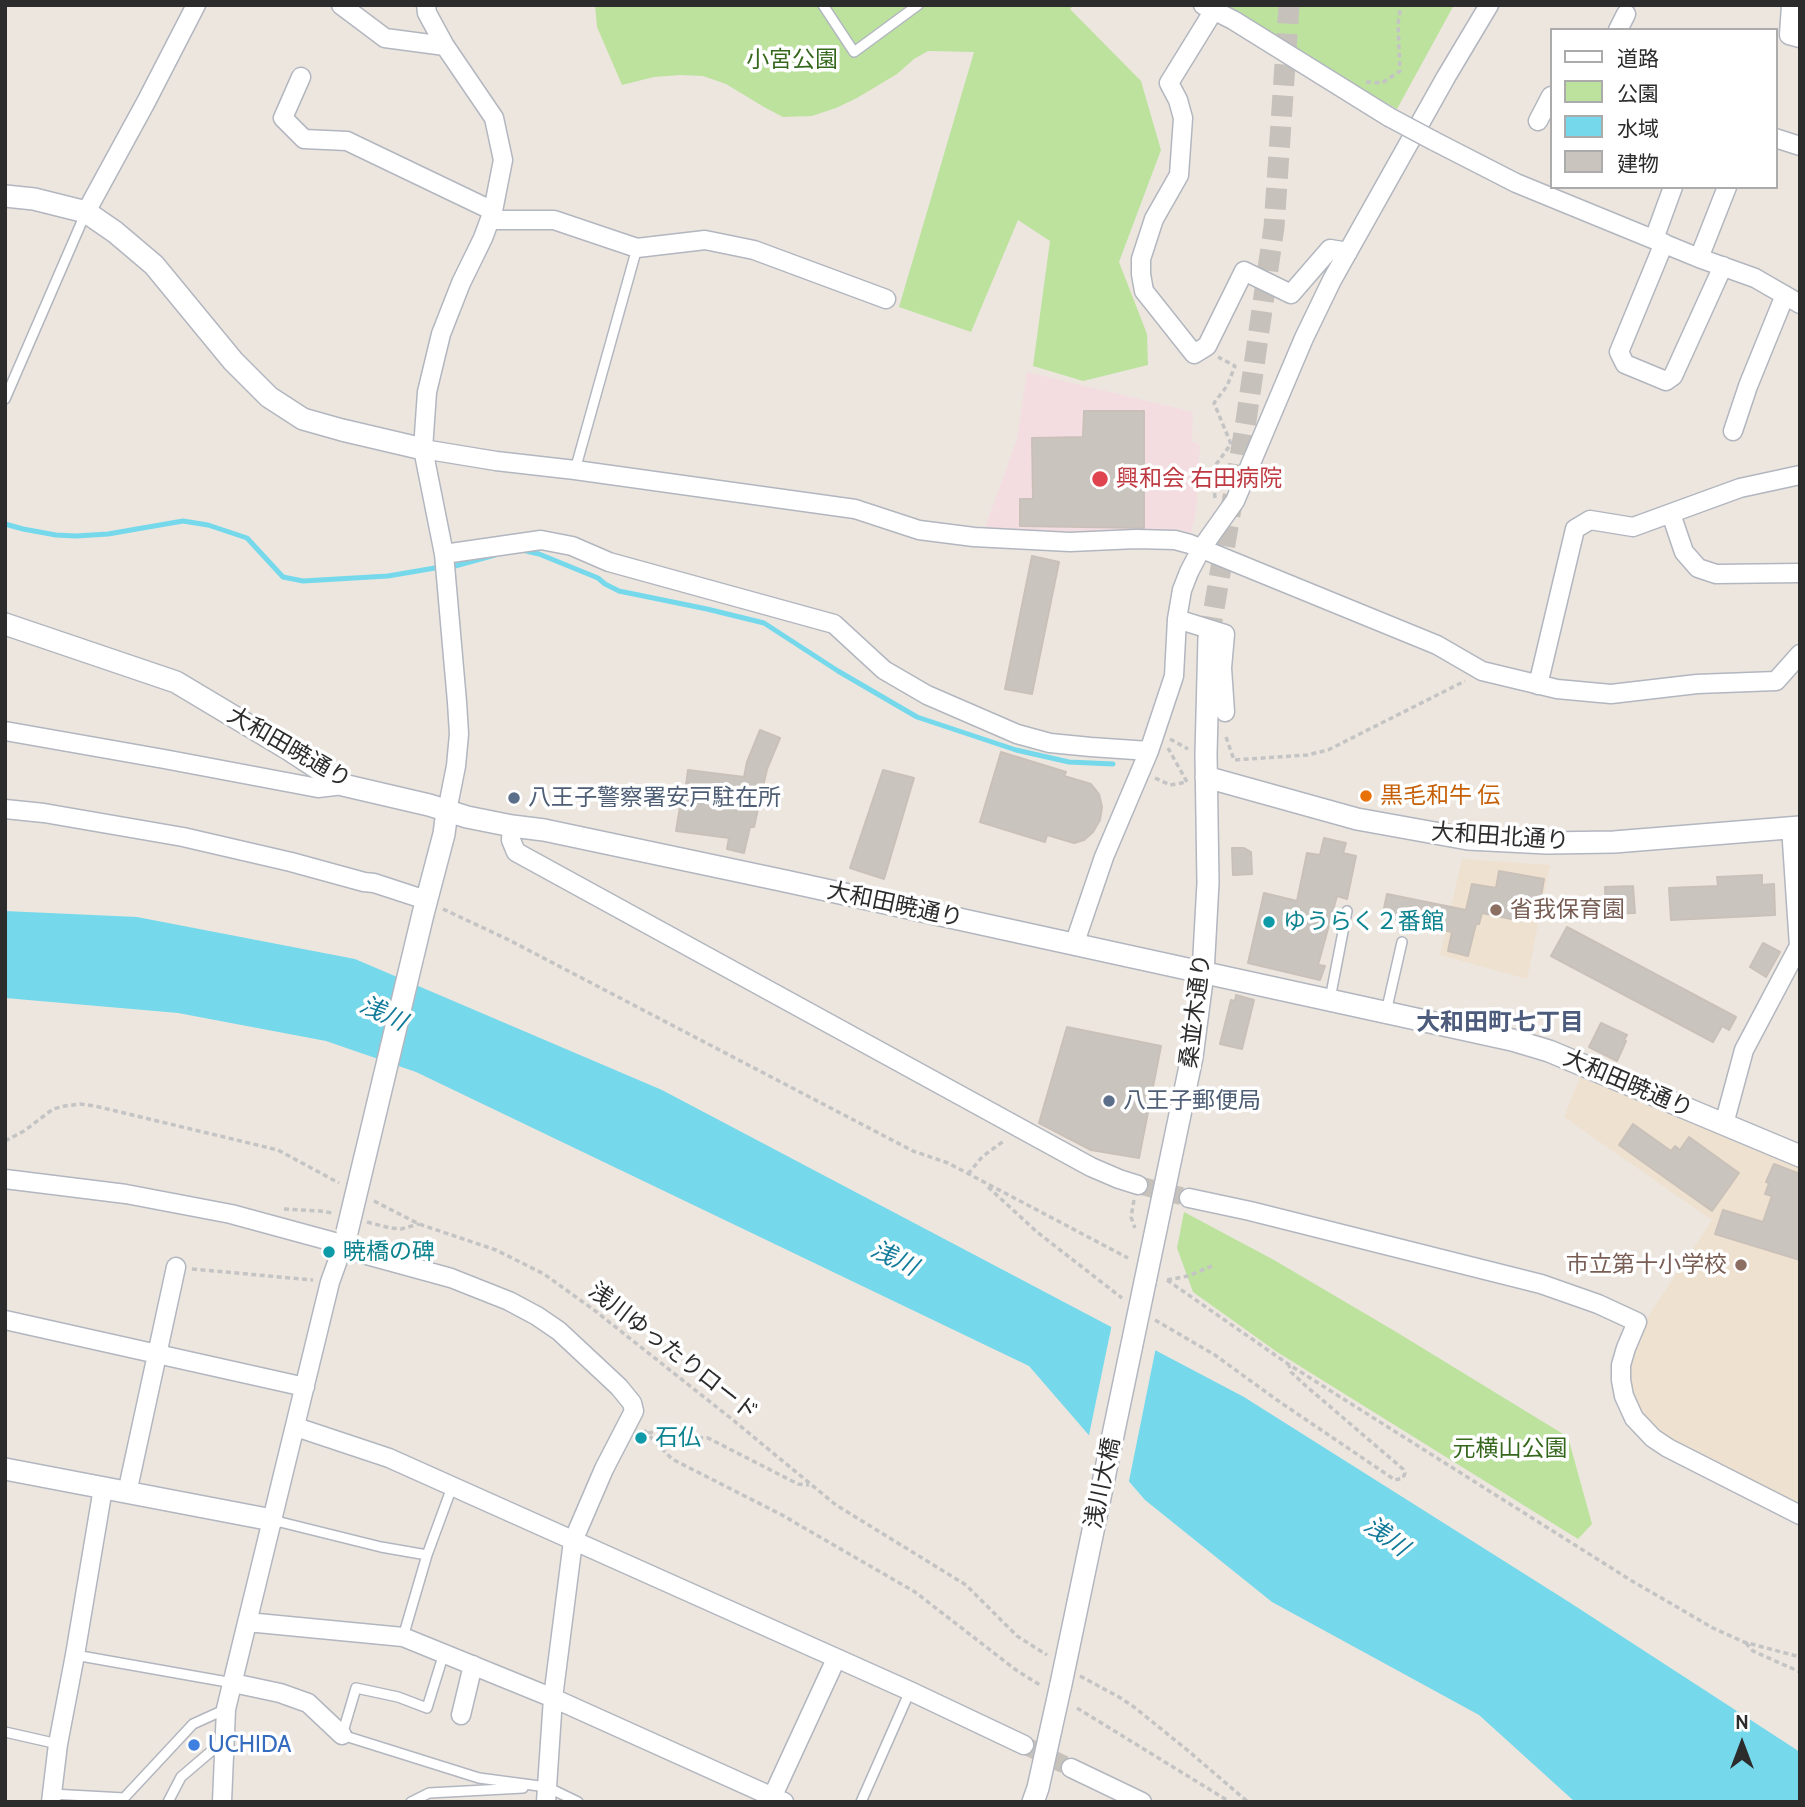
<!DOCTYPE html>
<meta charset="utf-8">
<style>
body{margin:0}
#map{position:relative;width:1805px;height:1807px;overflow:hidden;background:#ede6df;font-family:Cabin,"Noto Sans JP",sans-serif}
canvas{display:block}
.frame{position:absolute;inset:0;border:7px solid #2c2c2c;pointer-events:none}
.legend{position:absolute;left:1550px;top:28px;width:228px;height:161px;box-sizing:border-box;background:#fff;border:2px solid #ababab;margin:0;padding:9px 12px;list-style:none;font-size:21px;color:#2c2c2c}
.legend li{display:flex;align-items:center;gap:14px;height:35px}
.legend b{width:35px;border:2px solid #ababab}
.north{position:absolute;left:1707px;top:1709px;width:70px;height:70px;-webkit-text-stroke:5px #fff;paint-order:stroke;rotate:0deg;font-size:19px;font-weight:700;line-height:28px;text-align:center;color:#2c2c2c}
.north::after{content:'';display:block;margin:auto;width:24px;height:32px;background:#2c2c2c;clip-path:polygon(50% 0,100% 100%,50% 72%,0 100%)}
</style>
<div id="map">
<canvas width="1805" height="1807"></canvas>
<div class="frame"></div>
<ul class="legend">
<li><b style="height:9px;background:#fff"></b>道路</li>
<li><b style="height:19px;background:#bce29e"></b>公園</li>
<li><b style="height:19px;background:#76d9eb"></b>水域</li>
<li><b style="height:19px;background:#c9c4bd"></b>建物</li>
</ul>
<div class="north">N</div>
</div>
<script>
const c = document.querySelector('canvas').getContext('2d');
c.lineJoin = 'round';
function fillPath(path, color) { c.fillStyle = color; c.fill(path, 'evenodd'); }
const poly = rows => new Path2D(rows.map(r => 'M' + r).join(''));
function strokePath(path, color, width, dash) { c.strokeStyle = color; c.lineWidth = width; c.lineCap = dash ? 'butt' : 'round'; c.setLineDash(dash || []); c.stroke(path); }
function write(font, color, halo, rows, align = 'center') {
  c.font = font + ' Cabin,"Noto Sans JP",sans-serif'; c.lineWidth = 7; c.setLineDash([]); c.textBaseline = 'middle'; c.strokeStyle = halo; c.fillStyle = color; for (const [text, x, y, turn = 0] of rows) {
    c.save(); c.translate(x, y); c.rotate((+turn || 0) * Math.PI / 180); c.textAlign = isNaN(turn) ? turn : align; if (halo) c.strokeText(text, 0, 0); c.fillText(text, 0, 0); c.restore();
  }
}
const education = poly([
 [1462,859,1550,865,1527,979,1440,955],
 [1580,1077,1800,1169,1800,1504,1674,1443,1658,1430,1641,1414,1627,1381,1634,1343,1652,1310,1712,1220,1564,1117]
]);
const medical = poly([
 [1027,372,1193,412,1192,441,1200,445,1196,514,1191,533,1177,529,1118,533,1026,534,985,527,1017,439]
]);
const green = poly([
 [595,5,1074,5,1070,9,1141,81,1161,150,1119,262,1147,334,1148,365,1083,381,1033,366,1050,241,1018,220,971,332,899,307,974,52,928,51,914,59,897,74,857,98,836,108,812,116,783,117,764,107,726,84,703,76,680,75,654,77,622,85,597,27],
 [1212,5,1454,5,1397,109],
 [1184,1212,1274,1260,1393,1330,1568,1437,1592,1524,1578,1539,1277,1352,1193,1292,1177,1248]
]);
const water = poly([
 [5,911,137,917,355,959,662,1090,1244,1397,1569,1602,1800,1752,1800,1802,1575,1802,1479,1715,1272,1602,1145,1500,1029,1366,416,1072,326,1041,178,1013,5,998]
]);
const pier = poly([
 [1112,1324,1156,1347,1128,1486,1088,1440]
]);
const stream = poly([
 [5,524,23,529,56,535,76,536,108,534,183,521,208,525,247,538,283,577,303,581,388,576,435,568],
 [522,550,539,554,598,578,605,584,619,591,707,609,764,623,838,671,917,717,1016,750,1069,762,1113,764],
 [455,566,495,555]
]);
const building = poly([
 [1084,411,1144,411,1144,528,1020,526,1020,499,1033,499,1032,438,1083,437,1084,411],
 [1032,556,1059,562,1032,694,1005,689,1032,556],
 [760,730,780,738,767,769,754,827,750,827,744,853,727,849,729,838,676,831,680,807,683,808,688,770,744,777,747,762,760,730],
 [1001,752,1066,772,1064,776,1091,784,1099,794,1102,807,1100,820,1093,832,1084,840,1074,843,1047,835,1045,842,980,822,1001,752],
 [883,770,914,778,884,879,850,868,883,770],
 [1324,838,1346,843,1343,853,1356,856,1347,899,1337,896,1318,965,1325,966,1320,980,1248,963,1264,893,1297,901,1307,853,1320,855,1324,838],
 [1232,848,1244,848,1251,852,1252,874,1233,875,1232,848],
 [1499,871,1544,879,1538,914,1522,911,1521,921,1482,913,1479,924,1476,924,1468,956,1448,951,1452,932,1382,918,1387,894,1466,910,1472,884,1496,888,1499,871],
 [1762,875,1762,885,1774,884,1775,915,1671,920,1669,888,1718,886,1717,877,1762,875],
 [1633,886,1635,913,1606,914,1605,887,1633,886],
 [1567,927,1736,1017,1729,1030,1722,1026,1713,1042,1551,956,1567,927],
 [1763,943,1780,952,1766,977,1750,967,1763,943],
 [1236,995,1254,1000,1242,1049,1220,1044,1231,1000,1235,1001,1236,995],
 [1601,1023,1627,1035,1624,1040,1626,1041,1617,1061,1589,1047,1601,1023],
 [1067,1027,1161,1046,1139,1158,1091,1150,1039,1123,1067,1027],
 [1633,1124,1671,1151,1675,1146,1680,1150,1689,1137,1739,1173,1712,1211,1619,1145,1633,1124],
 [1774,1164,1800,1174,1800,1260,1715,1234,1723,1210,1763,1222,1772,1196,1765,1194,1769,1183,1766,1182,1774,1164]
]);
const minorTunnel = poly([
 [1138,1185,1189,1198],
 [1024,1745,1071,1768]
]);
const tertiaryTunnel = poly([
 [1209,638,1246,421,1274,227,1289,5]
]);
const path = poly([
 [1366,82,1382,83,1400,71,1398,24,1401,5],
 [1215,498,1213,475,1215,466,1231,444,1214,403,1227,386,1235,366,1218,357],
 [1226,737,1234,760,1307,755,1328,750,1465,681],
 [1170,739,1188,749],
 [1155,778,1170,785,1187,782,1168,748],
 [443,909,509,940,913,1151,948,1163,1128,1258],
 [5,1141,24,1131,53,1109,65,1106,80,1104,95,1106,278,1150,339,1183],
 [968,1174,982,1157,1005,1140],
 [988,1187,1037,1232,1122,1298],
 [1134,1200,1131,1217,1135,1228],
 [374,1201,419,1224,496,1250,544,1274,594,1310,733,1420,836,1505,966,1585,1017,1636,1047,1655],
 [284,1209,320,1211,332,1213],
 [367,1222,390,1228,401,1229,419,1224],
 [192,1269,313,1280],
 [1167,1280,1288,1364,1632,1581,1713,1628,1744,1642,1800,1657],
 [1167,1280,1188,1276,1212,1266],
 [1155,1320,1215,1355,1277,1400,1395,1480,1403,1478,1405,1473,1403,1469,1306,1386,1291,1372,1289,1366],
 [644,1430,672,1459,782,1515,915,1592,1016,1670,1040,1685],
 [648,1433,661,1431,688,1437,708,1438,798,1484,809,1485],
 [1746,1643,1753,1651,1800,1672],
 [1080,1676,1119,1697,1134,1707,1186,1749,1248,1802],
 [1077,1708,1230,1802]
]);
const service = poly([
 [823,5,854,52,918,5],
 [5,399,86,212],
 [575,470,637,248],
 [1330,999,1347,911],
 [1386,1012,1402,942],
 [272,1520,381,1547,427,1555],
 [403,1637,427,1555,452,1487],
 [444,1653,427,1708,398,1697,356,1688,342,1735,479,1778,547,1787,578,1802],
 [75,1655,233,1683],
 [5,1732,58,1744],
 [52,1794,124,1798,193,1724,226,1709],
 [168,1802,181,1777,222,1742],
 [411,1802,429,1793,523,1788],
 [861,1802,910,1691]
]);
const minor = poly([
 [341,5,385,38,445,46],
 [426,5,427,13,445,46,494,118,503,160,493,211,483,238,461,283,441,334,427,392,423,449,444,554,457,702,459,734,456,766,447,811],
 [1203,5,1233,20,1389,117],
 [1791,5,1789,35,1800,38],
 [1214,10,1169,83,1178,100,1183,118,1179,175,1154,219,1141,259,1141,274,1144,291,1194,354,1207,346,1244,271,1291,294,1330,249,1348,252],
 [1618,30,1626,14],
 [301,77,283,118,304,139,347,141,493,211],
 [1538,121,1551,96],
 [1775,138,1800,146],
 [1434,141,1516,183,1699,258,1755,278,1800,304],
 [86,212,146,102,196,5],
 [490,220,554,220,637,248,705,240,754,250,886,299],
 [1654,239,1673,187],
 [1664,243,1619,352,1625,364,1666,381,1673,376,1723,266],
 [1699,258,1727,187],
 [1733,431,1748,386,1785,295],
 [423,449,496,461,575,470,855,509,919,530,974,537,1070,542,1136,539,1175,540,1190,544,1437,645,1482,671,1557,689,1611,694,1697,684,1776,681,1800,654],
 [1671,514,1684,552,1698,568,1716,574,1800,573],
 [444,554,541,540,572,546,609,562,834,624,884,670,927,695,1017,734,1050,743,1091,747,1149,751],
 [1177,619,1225,634,1222,668,1225,712],
 [1538,685,1575,529,1590,520,1633,527,1740,488,1800,475],
 [5,731,164,759,318,788,343,785],
 [5,809,44,813,183,837,291,862,364,882,374,883,426,900],
 [512,826,511,840,516,852,1091,1167,1119,1179,1138,1185],
 [1074,945,1104,857,1149,751,1174,676,1177,619,1182,590,1189,572,1201,549,1235,501,1304,338,1332,280,1446,77,1489,5],
 [1724,1124,1744,1050,1799,946,1791,827],
 [5,1179,126,1194,231,1214,334,1242,356,1252,451,1278,509,1301,537,1316,559,1331,619,1387,632,1403,634,1411,604,1469,573,1541,553,1698,546,1802],
 [1189,1198,1250,1211,1541,1284,1598,1304,1637,1322,1626,1348,1621,1365,1621,1380,1624,1396,1634,1418,1653,1438,1668,1448,1800,1515],
 [5,1320,305,1387],
 [296,1427,389,1458,910,1691,1024,1745],
 [127,1493,176,1267],
 [247,1622,403,1637,553,1698,784,1802],
 [233,1683,280,1693,308,1703,342,1735],
 [461,1715,473,1665],
 [1071,1768,1142,1802],
 [51,1802,58,1744,75,1655,103,1488],
 [222,1802,226,1709,330,1282,343,1246],
 [770,1802,836,1659]
]);
const tertiary = poly([
 [5,196,34,199,86,212,115,232,154,265,233,361,269,397,303,419,342,430,423,449],
 [5,624,176,682,288,749,343,785,429,805,467,817,512,826,544,830,785,881,1512,1040,1549,1051,1800,1156],
 [1206,777,1357,819,1468,839,1547,843,1614,842,1800,827],
 [423,914,444,834,447,811],
 [1145,1282,1192,1057,1203,973,1208,883,1206,754,1209,638],
 [5,1469,272,1520],
 [1033,1802,1038,1788,1061,1684]
]);
const minorBridge = poly([
 [1389,117,1434,141]
]);
const tertiaryBridge = poly([
 [347,1232,423,914],
 [1061,1684,1145,1282]
]);
const markers = [
 [1100,479,9,"#e0444e"],
 [1366,796,7,"#e8710a"],
 [514,798,7,"#5c6f8a"],
 [1496,910,7,"#8d6e63"],
 [1269,922,7,"#0f9aa8"],
 [1109,1101,7,"#5c6f8a"],
 [329,1252,7,"#0f9aa8"],
 [1741,1265,7,"#8d6e63"],
 [641,1438,7,"#0f9aa8"],
 [194,1745,7,"#3f7fe0"]
];
const parkNames = [
 ["小宮公園",792,60],
 ["元横山公園",1510,1449]
];
const healthNames = [
 ["興和会 右田病院",1116,479]
];
const streetNames = [
 ["大和田暁通り",289,748,30],
 ["大和田北通り",1500,837,4],
 ["大和田暁通り",895,905,12],
 ["桑並木通り",1196,1011,-83],
 ["大和田暁通り",1628,1084,23],
 ["浅川ゆったりロード",673,1352,38],
 ["浅川大橋",1103,1483,-78]
];
const foodNames = [
 ["黒毛和牛 伝",1380,796]
];
const serviceNames = [
 ["八王子警察署安戸駐在所",528,798],
 ["八王子郵便局",1123,1101]
];
const educationNames = [
 ["省我保育園",1510,910],
 ["市立第十小学校",1727,1265,"right"]
];
const cultureNames = [
 ["ゆうらく２番館",1283,922],
 ["暁橋の碑",343,1252],
 ["石仏",655,1438]
];
const shopNames = [
 ["UCHIDA",208,1745]
];
const waterNames = [
 ["浅川",383,1014,25],
 ["浅川",894,1259,26],
 ["浅川",1386,1537,36]
];
const neighbourhoodNames = [
 ["大和田町七丁目",1500,1023]
];
fillPath(education, '#eee1cf');
fillPath(medical, '#f3dde1');
fillPath(green, '#bce29e');
fillPath(water, '#76d9eb');
fillPath(pier, '#ede6df');
strokePath(stream, '#76d9eb', 5);
fillPath(building, '#c9c4bd');
strokePath(building, '#c9c1b9', 2);
strokePath(minorTunnel, '#c6c1bb', 18, [18, 9]);
strokePath(tertiaryTunnel, '#c6c1bb', 21, [21, 10]);
strokePath(service, '#b2b6bf', 12);
strokePath(minor, '#b2b6bf', 21);
strokePath(tertiary, '#b2b6bf', 24);
strokePath(path, '#c4c4c4', 3.5, [5, 3.5]);
strokePath(service, '#fff', 9);
strokePath(minor, '#fff', 18);
strokePath(tertiary, '#fff', 21);
strokePath(minorBridge, '#b2b6bf', 21, []);
strokePath(tertiaryBridge, '#b2b6bf', 24, []);
strokePath(minorBridge, '#fff', 18);
strokePath(tertiaryBridge, '#fff', 21);
for (const [x, y, r, color] of markers) { const dot = new Path2D(); dot.arc(x, y, r, 0, 2 * Math.PI); c.fillStyle = color; c.fill(dot); strokePath(dot, '#fff', 2.5); }
write('23px', '#35681d', '#fff', parkNames);
write('23px', '#be3a42', '#fff', healthNames, 'left');
write('23px', '#2c2c2c', '#fff', streetNames);
write('23px', '#c56008', '#fff', foodNames, 'left');
write('23px', '#4e5e75', '#fff', serviceNames, 'left');
write('23px', '#785e54', '#fff', educationNames, 'left');
write('23px', '#0d838f', '#fff', cultureNames, 'left');
write('23px', '#366cbe', '#fff', shopNames, 'left');
write('italic 24px', '#127b9a', '#fff', waterNames);
write('bold 24px', '#4d5b7c', '#fff', neighbourhoodNames);
</script>
